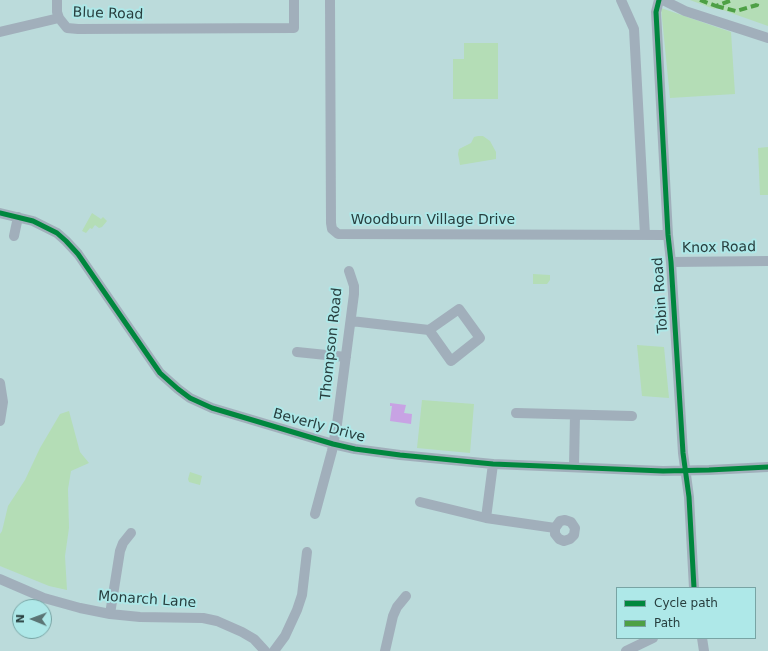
<!DOCTYPE html>
<style>
body{margin:0}
#map{position:relative;width:768px;height:651px;overflow:hidden;background:#bbdbdb;font-family:"DejaVu Sans",sans-serif}
canvas{display:block}
.legend{position:absolute;left:616px;top:587px;width:140px;height:52px;box-sizing:border-box;background:#aee8e8;border:1px solid #78a4a4;margin:0;padding:5px 7px;list-style:none;font-size:12px;color:#273e3e}
.legend li{display:flex;align-items:center;gap:8px;height:20px}
.legend b{width:20px;border:1px solid #78a4a4}
.north{position:absolute;left:12px;top:599px;width:40px;height:40px;box-sizing:border-box;background:#aee8e8;border:1px solid #78a4a4;border-radius:50%;rotate:271deg;font-size:11px;font-weight:700;line-height:16px;text-align:center;color:#273e3e}
.north::after{content:'';display:block;margin:auto;width:14px;height:18px;background:#5b7575;clip-path:polygon(50% 0,100% 100%,50% 72%,0 100%)}
</style>
<div id="map">
<canvas width="768" height="651"></canvas>
<ul class="legend">
<li><b style="height:5px;background:#00873e"></b>Cycle path</li>
<li><b style="height:5px;background:#4ea045"></b>Path</li>
</ul>
<div class="north">N</div>
</div>
<script>
const c = document.querySelector('canvas').getContext('2d');
c.lineJoin = 'round';
function fillPath(path, color) { c.fillStyle = color; c.fill(path, 'evenodd'); }
const poly = rows => new Path2D(rows.map(r => 'M' + r).join(''));
function strokePath(path, color, width, dash) { c.strokeStyle = color; c.lineWidth = width; c.lineCap = dash ? 'butt' : 'round'; c.setLineDash(dash || []); c.stroke(path); }
function write(font, color, halo, rows, align = 'center') {
  c.font = font + ' "DejaVu Sans",sans-serif'; c.lineWidth = 4; c.setLineDash([]); c.textBaseline = 'middle'; c.strokeStyle = halo; c.fillStyle = color; for (const [text, x, y, turn = 0] of rows) {
    c.save(); c.translate(x, y); c.rotate((+turn || 0) * Math.PI / 180); c.textAlign = isNaN(turn) ? turn : align; if (halo) c.strokeText(text, 0, 0); c.fillText(text, 0, 0); c.restore();
  }
}
const green = poly([
 [690,0,768,0,768,26,717,8,714,9],
 [661,8,731,32,735,94,670,98],
 [464,43,498,43,498,99,453,99,453,59,464,59],
 [478,136,483,136,490,141,496,152,496,159,460,165,458,154,459,149,471,143,474,137],
 [768,147,768,195,760,195,758,148],
 [92,213,101,219,103,217,107,221,102,227,99,228,95,225,92,229,90,228,86,233,82,231],
 [533,274,550,275,550,280,547,284,533,284],
 [637,345,664,347,669,398,642,396],
 [422,400,474,404,470,453,417,448],
 [69,411,80,452,89,463,71,471,68,489,69,528,65,556,67,590,49,586,0,566,0,534,2,531,8,506,25,480,40,448,60,414],
 [190,472,202,476,200,485,189,482,188,479]
]);
const water = poly([
 [390,403,406,405,404,413,412,414,411,424,390,421,392,406,390,406]
]);
const minor = poly([
 [57,0,57,12,59,18,67,28,78,29,294,28,294,0],
 [330,0,331,223,332,229,338,234,668,235],
 [621,0,634,29,645,235],
 [659,0,656,12,668,235,671,262,683,453,689,497,694,588],
 [663,0,685,11,768,38],
 [0,32,59,18],
 [0,213,33,221,57,233,66,241,78,254,160,373,178,389,190,398,212,408,333,444,355,449,400,455,493,464,663,471,709,470,768,467],
 [14,236,18,217],
 [671,262,768,261],
 [351,321,429,330,451,361,480,338,459,309,429,330],
 [297,352,346,357],
 [0,383,3,402,0,421],
 [516,413,632,416],
 [574,466,575,415],
 [420,502,486,518,555,528,555,534,559,539,564,541,570,539,574,535,575,528,571,522,565,520,560,521,555,528],
 [315,514,332,451,337,424,354,294,354,286,349,271],
 [486,518,493,464],
 [0,579,44,598,80,608,110,614,140,617,203,618,217,621,242,632,254,639,265,651],
 [110,614,120,551,123,543,131,533],
 [702,638,704,651],
 [274,651,285,636,297,610,302,595,307,552],
 [385,651,393,616,397,607,406,596],
 [626,651,653,638]
]);
const quiet = poly([
 [700,0,716,6,732,0],
 [716,6,736,11,757,5,758,0]
]);
const cycleway = poly([
 [659,0,656,12,668,235,671,262,683,453,689,497,694,588],
 [0,213,33,221,57,233,66,241,78,254,160,373,178,389,190,398,212,408,333,444,355,449,400,455,493,464,663,471,709,470,768,467]
]);
const streetNames = [
 ["Blue Road",108,14,2],
 ["Woodburn Village Drive",433,220],
 ["Knox Road",719,248,-1],
 ["Tobin Road",661,295,-94],
 ["Thompson Road",332,344,-84],
 ["Beverly Drive",319,426,15],
 ["Monarch Lane",147,600,4]
];
fillPath(green, '#b4ddb6');
fillPath(water, '#c8a3e4');
strokePath(minor, '#a1afbb', 10);
strokePath(quiet, '#4ea045', 4, [8, 4]);
strokePath(cycleway, '#00873e', 5);
write('14px', '#273e3e', '#aee8e8', streetNames);
</script>
